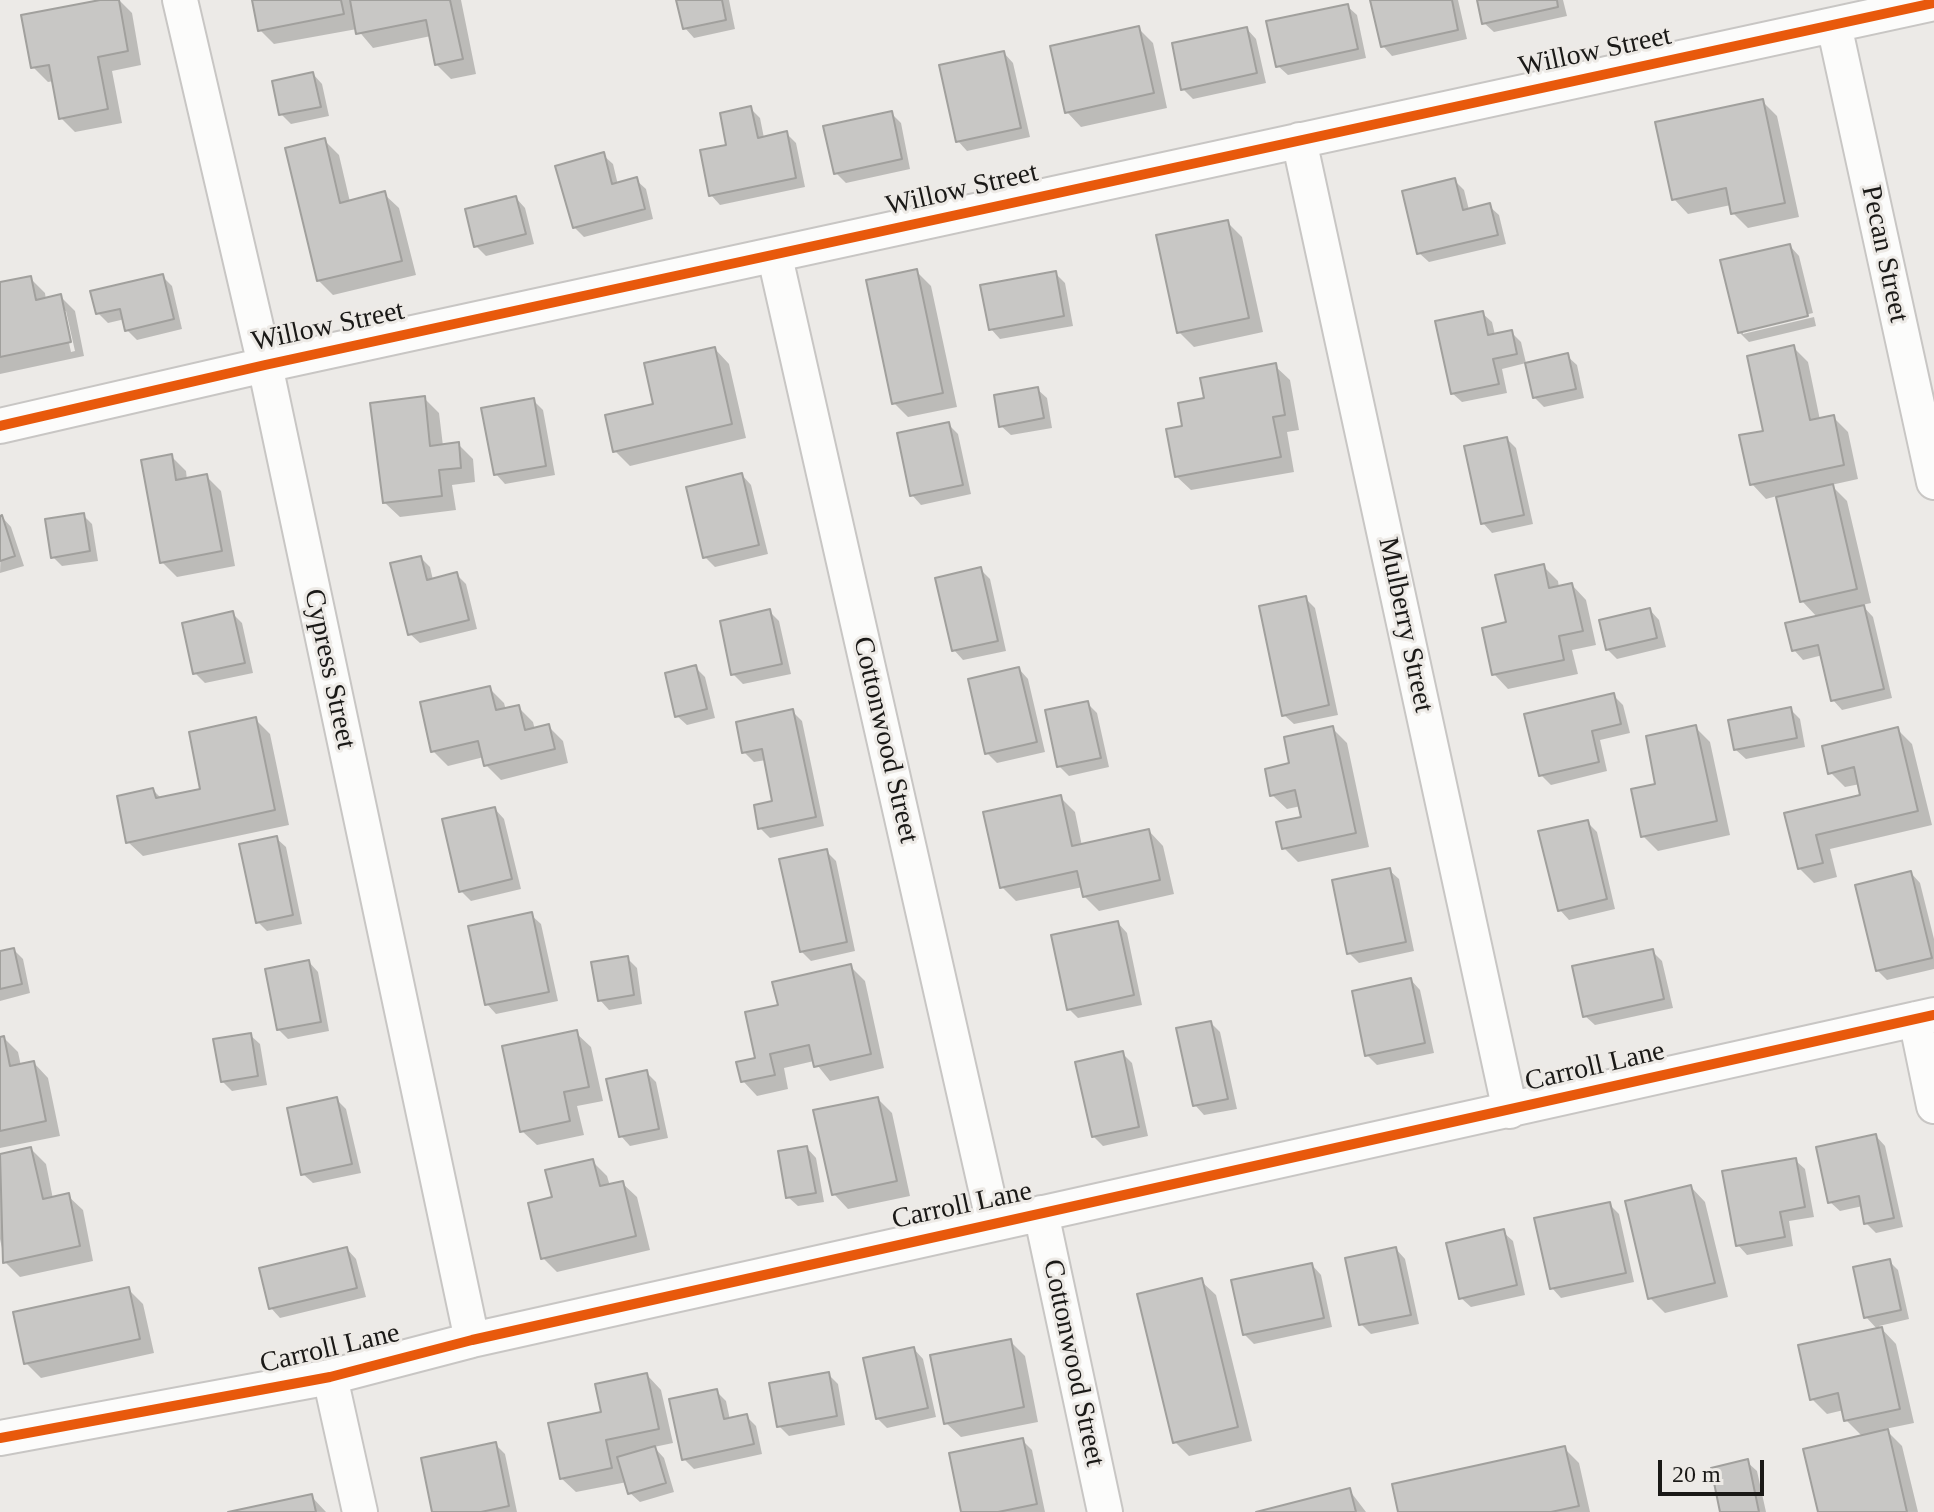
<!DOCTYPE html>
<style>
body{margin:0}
#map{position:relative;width:1934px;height:1512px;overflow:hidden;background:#eceae7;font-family:"Times New Roman",serif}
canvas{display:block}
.scale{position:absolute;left:1658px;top:1460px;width:106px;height:36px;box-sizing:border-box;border:4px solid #1a1917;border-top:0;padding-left:10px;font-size:24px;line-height:28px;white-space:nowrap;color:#1a1917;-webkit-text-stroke:6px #edeae6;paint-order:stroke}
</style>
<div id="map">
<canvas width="1934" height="1512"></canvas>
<div class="scale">20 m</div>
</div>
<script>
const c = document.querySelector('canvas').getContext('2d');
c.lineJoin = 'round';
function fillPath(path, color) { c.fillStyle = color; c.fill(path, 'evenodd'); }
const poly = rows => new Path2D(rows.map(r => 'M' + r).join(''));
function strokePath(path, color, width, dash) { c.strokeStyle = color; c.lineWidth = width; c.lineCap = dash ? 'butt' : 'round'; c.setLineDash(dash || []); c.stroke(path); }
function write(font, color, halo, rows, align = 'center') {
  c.font = font + ' "Times New Roman",serif'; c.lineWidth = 6; c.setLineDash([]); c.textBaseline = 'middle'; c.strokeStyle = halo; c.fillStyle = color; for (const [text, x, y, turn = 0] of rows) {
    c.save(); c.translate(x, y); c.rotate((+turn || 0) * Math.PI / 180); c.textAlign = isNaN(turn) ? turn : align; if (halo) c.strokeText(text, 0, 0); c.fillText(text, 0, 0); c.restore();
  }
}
const shadow = poly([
 [110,0,119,0,132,13,141,65,112,71,122,123,75,132,61,118,54,81,48,82,33,67],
 [254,0,461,0,476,74,451,79,436,64,431,36,373,48,357,29,274,44,260,30],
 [678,0,729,0,735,29,694,38,685,28],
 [1372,0,1458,0,1467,39,1392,56,1383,46],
 [1479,0,1563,0,1567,16,1494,32,1484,23],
 [1347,6,1357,15,1366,58,1288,75,1278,66],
 [1138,28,1153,43,1167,108,1081,127,1067,112],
 [1247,29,1256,39,1266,83,1193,99,1183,89],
 [1004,53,1013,63,1030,137,967,151,958,141],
 [313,74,322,84,329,116,291,124,281,114],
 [1762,101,1777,116,1799,217,1748,228,1733,213,1731,205,1688,214,1674,199],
 [751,109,760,118,764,138,787,134,796,143,805,187,720,205,711,195,729,146],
 [891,113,901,123,910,169,846,183,836,173],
 [324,140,339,155,350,202,384,194,399,208,416,275,333,295,318,280],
 [603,155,613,164,618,185,636,180,646,189,653,219,584,237,574,227],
 [1455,181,1464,190,1469,210,1489,206,1499,215,1506,244,1429,262,1419,253],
 [516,198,525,208,534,244,486,256,476,246],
 [1227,222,1242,237,1263,332,1194,347,1179,332],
 [1790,246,1799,256,1813,313,1743,330,1743,334,1814,317,1816,326,1749,342,1739,332],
 [916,271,931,286,957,407,908,417,894,403],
 [1055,273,1065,283,1073,326,1000,339,991,329],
 [162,276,172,286,182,329,137,340,127,330,125,319,108,323,98,313],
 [30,278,45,293,46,300,60,296,75,311,84,356,0,374,0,285],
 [62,311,66,311,75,351,71,352],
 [1482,313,1492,322,1495,335,1511,332,1521,342,1526,363,1502,369,1507,393,1462,402,1452,393],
 [1793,347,1808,362,1820,420,1833,417,1848,432,1858,479,1831,485,1847,501,1871,603,1862,605,1873,617,1892,698,1842,710,1833,700,1823,655,1803,660,1794,650,1818,618,1802,601,1777,496,1766,499,1752,484],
 [715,349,729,364,746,438,630,466,615,451],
 [1567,356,1577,365,1584,398,1544,407,1534,397],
 [1275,366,1290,380,1299,430,1287,432,1294,472,1191,490,1176,476,1184,427,1206,400],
 [1037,389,1047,398,1052,428,1011,435,1001,426],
 [424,398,439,413,443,446,458,444,473,459,475,482,452,485,456,510,400,517,385,503],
 [533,400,543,410,555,475,505,484,496,474],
 [948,424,958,434,971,494,921,505,912,495],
 [1507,439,1516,448,1533,524,1492,533,1483,523],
 [171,456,186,471,187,480,206,476,221,491,235,566,177,577,162,562],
 [742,475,751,485,768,554,715,567,705,557],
 [83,515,92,524,98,561,62,566,53,557],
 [2,517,11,527,24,566,0,573],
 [421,558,430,567,433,580,457,575,466,584,477,629,420,643,410,634],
 [1543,566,1558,581,1559,588,1572,585,1586,600,1596,645,1572,650,1578,674,1508,689,1494,674,1508,624],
 [980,569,990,579,1006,651,963,660,954,650],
 [1305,598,1315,608,1338,715,1294,724,1284,715],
 [1650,610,1659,620,1666,647,1617,659,1607,649],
 [770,612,779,621,791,674,743,684,733,674],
 [233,614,242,623,253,673,205,683,195,673],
 [696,668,705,677,715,718,687,725,677,716],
 [1019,669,1028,679,1045,752,997,763,987,753],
 [489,688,504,703,506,710,518,707,533,722,535,730,548,726,563,741,568,763,501,780,486,765,484,757,448,766,433,751],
 [1613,695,1623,705,1630,733,1600,740,1607,771,1551,785,1541,775],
 [1087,703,1097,713,1109,767,1069,776,1059,766],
 [1790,709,1800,719,1805,747,1746,759,1736,750],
 [793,712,802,721,824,826,770,838,760,828,774,803,766,760,754,762,744,752],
 [255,719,270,734,289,825,143,856,128,842,153,790,162,799,203,790],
 [1695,727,1710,742,1730,835,1658,851,1643,836,1658,785],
 [1332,728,1347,743,1369,847,1298,862,1284,848,1303,818,1301,806,1287,809,1272,795,1291,765],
 [1898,730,1912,744,1932,825,1830,849,1837,877,1814,883,1799,868,1787,815,1863,796,1860,784,1845,787,1830,772],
 [1060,797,1075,812,1082,846,1149,831,1163,846,1174,894,1099,911,1084,896,1083,887,1016,901,1002,887],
 [495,809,504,819,521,889,471,901,461,891],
 [1587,822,1597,832,1615,909,1569,920,1560,910],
 [276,838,286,847,302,924,267,931,258,922],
 [826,851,836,861,855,951,811,961,801,951],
 [1389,870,1399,879,1414,951,1359,963,1349,953],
 [1911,873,1920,883,1934,939,1934,969,1887,980,1877,970],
 [531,915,541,924,558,1001,496,1014,487,1004],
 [1118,923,1127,933,1142,1005,1078,1018,1069,1009],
 [14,950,23,959,30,993,0,1001,0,953],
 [1652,951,1662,961,1673,1008,1595,1025,1585,1016],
 [627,958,637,968,642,1004,609,1010,600,1000],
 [309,962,318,972,329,1031,288,1039,278,1029],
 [850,966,865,981,884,1068,830,1081,814,1061,784,1068,788,1089,757,1096,743,1081,757,1059,780,1006],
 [1411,980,1420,990,1434,1053,1377,1065,1367,1055],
 [1211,1023,1220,1032,1237,1109,1204,1115,1195,1105],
 [576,1033,591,1047,603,1101,577,1106,584,1135,537,1145,522,1131],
 [250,1035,260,1044,267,1085,232,1091,222,1081],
 [4,1038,18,1052,21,1066,34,1063,48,1078,60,1136,0,1148,0,1039],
 [1122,1053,1132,1063,1148,1136,1103,1146,1093,1136],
 [647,1073,656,1082,668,1138,630,1146,621,1136],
 [878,1099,892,1113,910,1196,848,1209,834,1194],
 [337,1100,346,1109,361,1173,313,1183,303,1174],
 [1876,1136,1885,1146,1903,1227,1876,1233,1866,1223,1863,1206,1840,1211,1830,1202],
 [807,1148,816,1158,824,1202,798,1206,788,1197],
 [31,1149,46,1164,53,1199,68,1196,83,1210,93,1261,20,1277,5,1262,0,1239,0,1156],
 [1795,1160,1805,1169,1814,1217,1789,1221,1793,1246,1747,1255,1738,1245],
 [592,1161,607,1176,610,1186,622,1183,637,1197,650,1250,557,1272,543,1258,554,1199],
 [1691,1187,1705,1202,1728,1297,1665,1313,1650,1298],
 [1609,1204,1619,1214,1634,1282,1561,1298,1552,1288],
 [1503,1232,1513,1241,1525,1295,1471,1307,1461,1298],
 [347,1249,356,1259,366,1297,280,1318,271,1308],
 [1396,1249,1405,1259,1419,1324,1371,1334,1361,1324],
 [1889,1261,1898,1270,1909,1319,1879,1326,1896,1344,1914,1423,1885,1429,1902,1446,1918,1512,1820,1512,1863,1437,1846,1420,1844,1410,1827,1414,1812,1399,1878,1330,1866,1317],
 [1312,1265,1321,1275,1332,1327,1254,1344,1244,1334],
 [1201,1281,1216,1295,1252,1441,1189,1456,1175,1442],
 [128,1289,143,1304,154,1353,41,1378,26,1363],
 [1010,1341,1025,1356,1038,1422,961,1437,946,1423],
 [914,1349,923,1359,936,1417,887,1428,877,1418],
 [828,1374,838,1384,845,1425,789,1436,779,1426],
 [647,1375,661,1390,673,1443,654,1447,664,1458,674,1492,640,1502,630,1493,627,1482,576,1492,561,1478,603,1413],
 [716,1391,726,1401,730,1420,746,1416,756,1426,762,1454,694,1469,684,1459],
 [1022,1440,1032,1450,1045,1512,963,1512],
 [495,1444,505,1454,517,1512,434,1512],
 [1564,1448,1579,1463,1590,1512,1400,1512],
 [1747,1462,1757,1471,1766,1512,1722,1512],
 [1350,1491,1366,1512,1264,1512],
 [311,1496,326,1512,238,1512]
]);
const building = poly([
 [100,0,119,0,128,51,98,57,108,109,59,119,49,65,31,68,21,15,100,0],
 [252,0,341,0,344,14,258,31,252,0],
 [350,0,450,0,463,59,435,65,426,20,356,34,350,0],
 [676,0,722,0,726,20,683,29,676,0],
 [1370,0,1452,0,1458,30,1381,47,1370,0],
 [1477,0,1557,0,1558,7,1482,24,1477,0],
 [1348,4,1358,49,1276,67,1266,21,1348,4],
 [1139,26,1154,93,1065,113,1050,46,1139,26],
 [1247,27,1257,73,1181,90,1172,43,1247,27],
 [1004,51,1021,128,956,142,939,65,1004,51],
 [313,72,321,107,279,115,272,81,313,72],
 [1763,99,1785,203,1731,214,1726,188,1672,200,1655,122,1763,99],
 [751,106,758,138,787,131,796,178,709,196,700,150,726,145,720,113,751,106],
 [892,111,902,159,834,174,823,126,892,111],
 [325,138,340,203,385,191,402,261,317,281,285,148,325,138],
 [604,152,612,184,637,177,645,209,573,228,555,166,604,152],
 [1455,178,1463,210,1490,203,1498,235,1417,254,1402,191,1455,178],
 [516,196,526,234,474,247,465,209,516,196],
 [1228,220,1249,318,1177,333,1156,235,1228,220],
 [1790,244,1808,316,1738,333,1720,260,1790,244],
 [917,269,943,393,892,404,866,280,917,269],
 [1056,271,1064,316,989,330,980,285,1056,271],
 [163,274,174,319,125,331,120,309,96,314,90,291,163,274],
 [31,276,36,300,61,294,71,342,0,357,0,282,31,276],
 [1483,311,1488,335,1512,330,1517,354,1493,359,1499,384,1451,394,1435,321,1483,311],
 [1794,345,1810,420,1834,415,1844,465,1750,485,1739,435,1763,431,1747,356,1794,345],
 [715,347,732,424,613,452,605,415,653,404,644,363,715,347],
 [1568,353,1576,389,1533,398,1525,363,1568,353],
 [1276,363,1285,415,1273,417,1281,457,1175,477,1166,429,1182,426,1178,403,1204,398,1200,378,1276,363],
 [1038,387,1044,418,999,427,994,395,1038,387],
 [425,396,430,446,459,442,461,468,439,470,442,496,383,503,370,403,425,396],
 [534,398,546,466,494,475,481,408,534,398],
 [949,422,963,485,910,496,897,433,949,422],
 [1507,437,1524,515,1481,524,1464,446,1507,437],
 [172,454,176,480,207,474,222,551,160,563,141,460,172,454],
 [742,473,759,545,703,558,686,487,742,473],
 [1833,484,1857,589,1800,602,1776,497,1833,484],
 [84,513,90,551,51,558,45,519,84,513],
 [2,515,15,556,0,561,0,516,2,515],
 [421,556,427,580,457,572,469,620,408,635,390,563,421,556],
 [1544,564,1549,588,1572,583,1583,631,1559,636,1564,660,1492,675,1482,628,1506,622,1495,575,1544,564],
 [981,567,998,641,952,651,935,578,981,567],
 [1306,596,1329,705,1282,716,1259,606,1306,596],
 [1864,605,1884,689,1831,701,1818,645,1792,651,1785,623,1864,605],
 [1650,608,1657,638,1606,650,1599,620,1650,608],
 [770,609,782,664,731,675,720,621,770,609],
 [233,611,245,663,193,674,182,623,233,611],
 [696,665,707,709,675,717,665,673,696,665],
 [1019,667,1037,742,985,754,968,679,1019,667],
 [490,686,496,710,519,705,525,730,549,724,555,749,484,766,478,741,431,752,420,702,490,686],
 [1614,693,1621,724,1592,731,1599,762,1539,776,1524,714,1614,693],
 [1088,701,1101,758,1057,767,1045,710,1088,701],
 [1791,707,1797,738,1734,750,1728,720,1791,707],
 [793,709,816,817,758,829,754,805,772,801,762,749,742,753,736,722,793,709],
 [256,717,275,810,126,843,117,796,153,788,156,798,200,789,189,732,256,717],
 [1696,725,1717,821,1641,837,1631,789,1655,784,1646,736,1696,725],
 [1333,726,1356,833,1282,849,1276,822,1301,817,1295,790,1270,796,1265,769,1289,763,1284,737,1333,726],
 [1898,727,1918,811,1816,835,1823,863,1798,869,1784,813,1860,795,1854,767,1828,774,1822,746,1898,727],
 [1061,795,1072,846,1149,829,1160,880,1083,897,1077,871,1000,888,983,812,1061,795],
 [495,807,512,879,459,892,442,819,495,807],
 [1588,820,1607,899,1558,911,1538,831,1588,820],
 [277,836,293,915,256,923,239,844,277,836],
 [827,849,847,942,800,952,779,859,827,849],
 [1390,868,1406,942,1347,954,1332,880,1390,868],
 [1911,871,1932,958,1876,971,1855,885,1911,871],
 [532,912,549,992,485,1005,468,926,532,912],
 [1118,921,1134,995,1067,1010,1051,935,1118,921],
 [14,948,22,984,0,989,0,951,14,948],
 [1653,949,1664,999,1583,1017,1572,966,1653,949],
 [628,956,634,995,598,1001,591,962,628,956],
 [309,960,321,1022,277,1030,265,969,309,960],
 [851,964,871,1054,814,1067,809,1045,770,1054,775,1075,741,1082,736,1062,755,1058,745,1012,778,1005,772,982,851,964],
 [1411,978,1425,1043,1365,1056,1352,991,1411,978],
 [1211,1021,1228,1099,1193,1106,1176,1028,1211,1021],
 [577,1030,589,1087,564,1092,570,1121,520,1132,502,1046,577,1030],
 [251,1033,258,1076,221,1082,213,1039,251,1033],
 [4,1036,10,1066,34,1061,46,1121,0,1131,0,1037,4,1036],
 [1123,1051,1139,1127,1092,1137,1075,1062,1123,1051],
 [647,1070,659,1129,619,1137,606,1079,647,1070],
 [337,1097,352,1164,301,1175,287,1108,337,1097],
 [878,1097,897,1181,832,1195,813,1110,878,1097],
 [1876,1134,1894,1218,1864,1224,1859,1196,1828,1203,1816,1147,1876,1134],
 [807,1146,816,1193,786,1198,778,1151,807,1146],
 [31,1147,43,1199,69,1193,80,1246,3,1263,0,1154,31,1147],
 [1796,1158,1805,1207,1780,1212,1785,1237,1736,1246,1722,1171,1796,1158],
 [593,1159,600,1186,623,1181,636,1236,541,1259,528,1203,552,1197,545,1170,593,1159],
 [1691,1185,1715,1283,1648,1299,1625,1201,1691,1185],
 [1610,1202,1626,1273,1550,1289,1534,1218,1610,1202],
 [1504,1229,1517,1285,1459,1299,1446,1243,1504,1229],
 [347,1247,357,1288,269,1309,259,1268,347,1247],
 [1396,1247,1411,1315,1359,1325,1345,1258,1396,1247],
 [1890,1259,1901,1310,1864,1318,1853,1267,1890,1259],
 [1312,1263,1324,1318,1243,1335,1231,1280,1312,1263],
 [1202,1278,1238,1427,1173,1443,1137,1294,1202,1278],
 [129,1287,140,1339,24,1364,13,1312,129,1287],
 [1882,1327,1900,1409,1844,1421,1838,1393,1810,1400,1798,1345,1882,1327],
 [1011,1339,1024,1407,944,1424,930,1355,1011,1339],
 [914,1347,928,1408,876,1419,863,1358,914,1347],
 [829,1372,837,1416,777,1427,769,1383,829,1372],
 [647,1373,659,1429,606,1440,612,1468,560,1479,548,1423,601,1412,595,1384,647,1373],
 [717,1389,724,1419,747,1414,754,1444,682,1460,669,1399,717,1389],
 [1888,1429,1907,1512,1818,1512,1803,1449,1888,1429],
 [1023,1438,1037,1504,998,1512,961,1512,949,1453,1023,1438],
 [496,1442,509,1506,481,1512,432,1512,421,1458,496,1442],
 [655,1446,666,1483,628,1494,617,1457,655,1446],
 [1565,1446,1579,1506,1551,1512,1398,1512,1392,1484,1565,1446],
 [1748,1459,1759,1512,1720,1512,1711,1468,1748,1459],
 [1350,1488,1356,1512,1256,1512,1350,1488],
 [312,1494,316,1512,228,1512,312,1494]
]);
const minor = poly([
 [180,0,265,365,472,1340],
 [1834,25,1934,482],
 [1299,140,1510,1111],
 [775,257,994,1224],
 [0,426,265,365,1934,3],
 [1916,1019,1934,1106],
 [1041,1213,1105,1512],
 [330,1377,360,1512],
 [0,1438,330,1377,472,1340,1934,1015]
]);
const cycleway = poly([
 [0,426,265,365,1934,3],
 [0,1438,330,1377,472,1340,1934,1015]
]);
const streetNames = [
 ["Willow Street",1595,52,-12],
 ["Willow Street",962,190,-13],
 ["Pecan Street",1884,254,78],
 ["Willow Street",328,327,-12],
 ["Mulberry Street",1405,625,78],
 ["Cypress Street",329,669,78],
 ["Cottonwood Street",885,740,77],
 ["Carroll Lane",1595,1067,-13],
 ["Carroll Lane",962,1206,-12],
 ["Carroll Lane",330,1349,-13],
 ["Cottonwood Street",1073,1363,78]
];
fillPath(shadow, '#0003');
fillPath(building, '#c8c7c5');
strokePath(building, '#a1a09d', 2);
strokePath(minor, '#c8c6c4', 38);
strokePath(minor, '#fcfcfb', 34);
strokePath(cycleway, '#e8590c', 10);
write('28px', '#1a1917', '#edeae6', streetNames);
</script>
